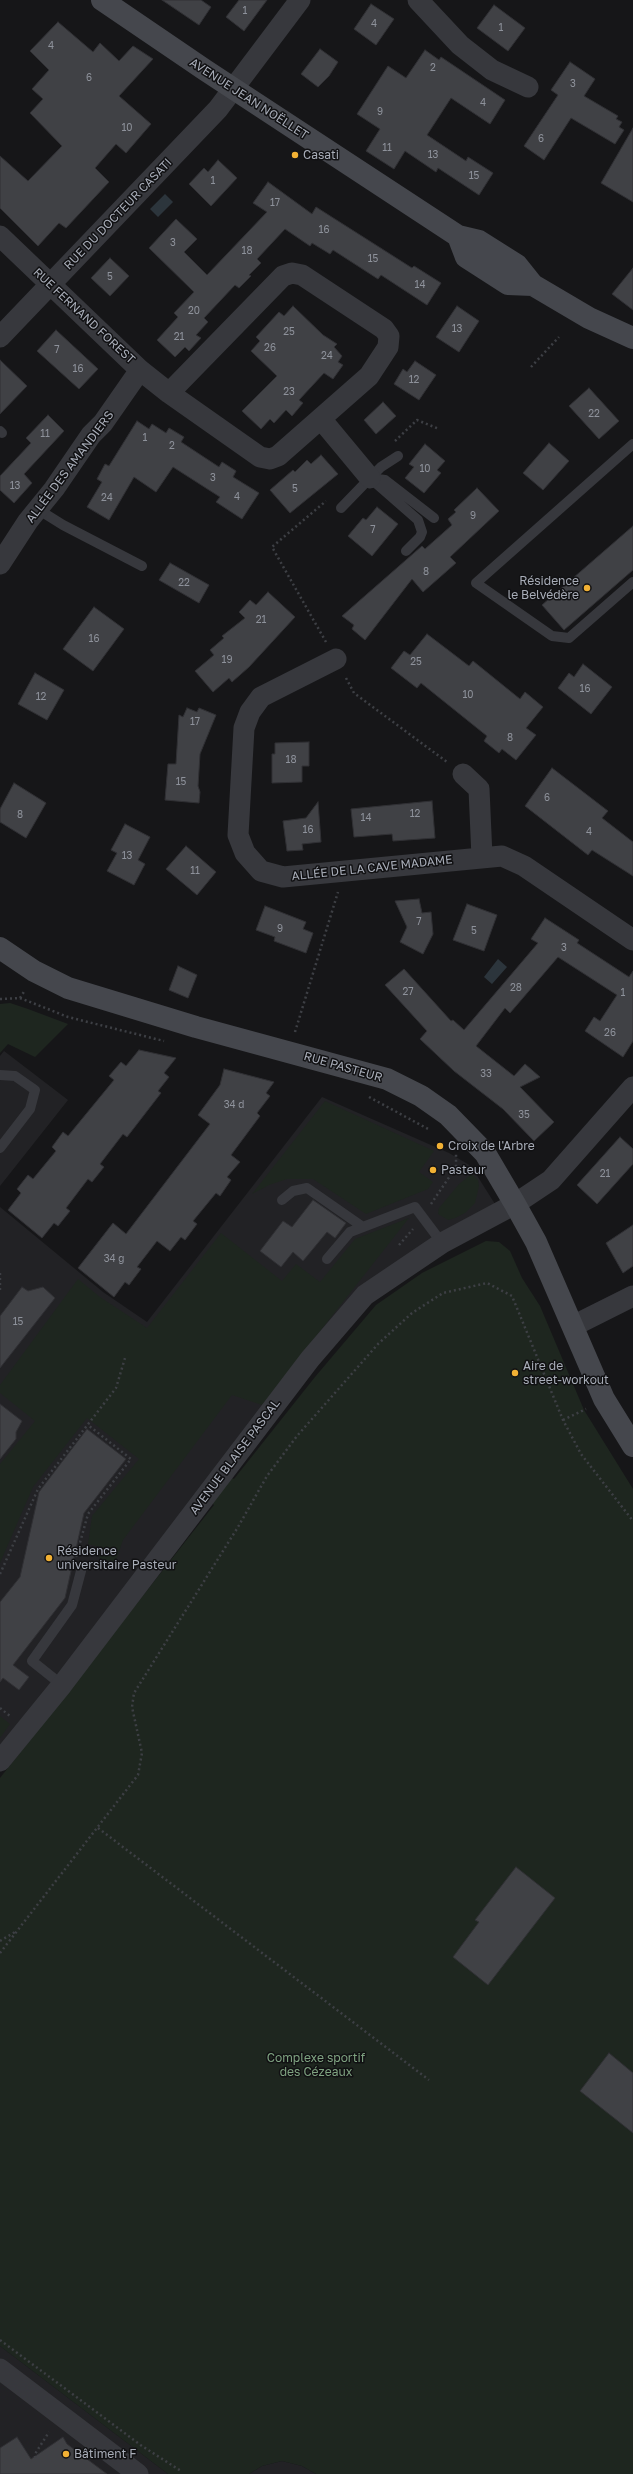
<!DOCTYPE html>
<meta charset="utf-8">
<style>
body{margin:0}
canvas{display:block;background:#161618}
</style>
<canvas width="633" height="2474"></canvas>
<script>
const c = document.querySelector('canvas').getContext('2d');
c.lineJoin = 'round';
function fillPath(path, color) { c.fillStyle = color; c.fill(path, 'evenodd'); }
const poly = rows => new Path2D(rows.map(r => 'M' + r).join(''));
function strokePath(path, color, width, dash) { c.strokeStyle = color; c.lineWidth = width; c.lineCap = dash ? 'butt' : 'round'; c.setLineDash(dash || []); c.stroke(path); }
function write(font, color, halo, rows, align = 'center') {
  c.font = font + ' "Golos Text",sans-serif'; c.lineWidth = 3; c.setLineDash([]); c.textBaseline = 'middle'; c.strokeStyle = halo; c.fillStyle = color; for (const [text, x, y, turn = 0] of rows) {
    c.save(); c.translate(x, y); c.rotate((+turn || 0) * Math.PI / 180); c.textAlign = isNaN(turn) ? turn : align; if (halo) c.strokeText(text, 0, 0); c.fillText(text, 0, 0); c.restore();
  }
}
const built = poly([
 [4,1051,68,1100,0,1186,0,1056],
 [322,1097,449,1153,471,1166,500,1212,365,1295,0,1761,0,1207,103,1292,147,1322],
 [0,2346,168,2474,0,2474],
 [282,2461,302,2466,316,2474,249,2474,262,2466]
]);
const green = poly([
 [10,1003,28,1009,68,1024,35,1057,8,1044,0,1053,0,1004],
 [325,1101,434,1151,419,1172,433,1182,428,1189,366,1214,313,1179,287,1179,269,1185,252,1194],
 [472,1174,478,1180,479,1186,475,1203,465,1213,455,1218,448,1220,438,1214,439,1208,459,1184],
 [409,1218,262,1405,232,1395,123,1540,115,1563,99,1558,103,1548,88,1544,92,1516,139,1459,87,1418,33,1487,0,1563,0,1464,35,1421,0,1393,0,1385,78,1279,100,1297,147,1328,221,1233,282,1281,296,1264,320,1282,355,1239],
 [486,1241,499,1242,510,1251,522,1278,540,1306,584,1410,633,1489,633,2474,316,2474,302,2466,282,2461,262,2466,249,2474,168,2474,0,2346,0,1778,214,1505,212,1503,232,1478,234,1479,315,1377,376,1305,422,1273],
 [0,1716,10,1724,0,1738]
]);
const water = poly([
 [165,194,173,202,158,217,150,209],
 [498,959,507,967,492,984,484,977]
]);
const building = poly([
 [162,0,201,0,211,7,199,25,162,0],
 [239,0,267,0,244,31,226,17,239,0],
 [371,4,394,19,376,45,354,29,371,4],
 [494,5,525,28,508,51,477,28,494,5],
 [58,22,93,52,100,43,119,61,133,46,153,59,119,96,151,124,126,153,116,144,95,168,109,182,66,228,59,223,38,246,0,208,0,156,28,181,62,146,30,113,43,99,32,89,49,70,30,51,58,22],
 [320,49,338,62,329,76,318,87,301,74,320,49],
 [425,50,439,60,441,57,505,100,490,124,451,98,427,135,466,161,468,157,493,173,479,195,438,168,436,172,405,151,394,169,366,151,380,129,357,114,388,66,406,78,425,50],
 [570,62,595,79,584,96,618,116,616,119,622,122,619,127,624,130,615,144,571,118,544,160,524,146,558,95,551,90,570,62],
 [633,128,633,202,601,183,633,128],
 [218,160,237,178,211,206,189,184,204,168,208,172,218,160],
 [268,182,312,214,316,207,412,268,414,266,441,283,427,305,381,275,378,279,333,250,330,254,312,243,310,246,285,229,257,259,261,263,249,275,251,276,239,288,235,285,204,318,208,322,196,335,201,338,189,351,185,347,175,357,157,340,178,317,174,313,194,292,149,248,176,219,197,239,184,252,207,275,267,212,253,203,268,182],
 [110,258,129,276,110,296,91,278,110,258],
 [633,268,633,310,612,294,633,268],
 [293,306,323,335,337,344,334,347,342,356,338,362,343,365,333,379,324,373,299,400,303,403,292,416,286,410,274,423,270,419,261,429,242,411,277,376,251,351,260,341,256,337,279,312,284,316,293,306],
 [457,306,479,321,459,352,436,337,457,306],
 [56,330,98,369,79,389,37,351,56,330],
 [0,360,27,386,0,414,0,360],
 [415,361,436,375,419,400,394,384,403,369,407,372,415,361],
 [589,388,619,421,599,439,569,406,589,388],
 [383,402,396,416,376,434,364,420,383,402],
 [48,415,64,431,24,474,32,483,14,503,0,490,0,476,31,443,26,438,48,415],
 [137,421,149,429,152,424,166,433,169,428,184,437,181,442,219,467,222,462,236,471,233,477,259,493,242,519,216,502,220,497,173,467,156,492,134,477,109,520,87,507,102,482,97,479,105,464,109,466,137,421],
 [549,443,569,461,543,490,523,473,549,443],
 [425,444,445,461,437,470,441,473,424,493,405,478,414,467,409,464,425,444],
 [321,455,338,474,290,513,270,490,293,470,295,472,307,460,311,464,321,455],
 [477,488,499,511,450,557,456,563,423,592,412,579,365,640,352,629,354,625,342,616,422,546,425,549,452,525,448,519,456,512,454,510,477,488],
 [377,507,398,524,372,556,348,536,363,518,366,520,377,507],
 [633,526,633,570,564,630,542,605,633,526],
 [170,563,209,585,199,603,159,580,170,563],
 [268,592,295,617,249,667,232,682,229,678,213,692,195,671,214,655,210,650,224,638,222,636,245,618,239,612,250,600,256,605,268,592],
 [94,607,124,629,93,671,63,649,94,607],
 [427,634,469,666,473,661,520,699,525,692,543,707,526,728,536,735,516,760,502,749,499,753,484,741,487,736,421,683,417,688,391,668,404,651,410,655,427,634],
 [583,664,612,687,591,714,558,688,569,673,574,677,583,664],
 [35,673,64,690,47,720,18,704,35,673],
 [187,708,197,712,199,708,216,715,200,754,198,786,200,792,199,803,165,800,168,764,176,764,179,715,183,717,187,708],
 [309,742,309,766,302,766,302,782,272,783,272,754,275,754,275,743,309,742],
 [552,768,608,811,602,818,633,842,633,876,592,850,588,855,525,806,552,768],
 [14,783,46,803,26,838,0,822,0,809,14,783],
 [432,801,435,838,393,841,392,834,354,837,351,809,432,801],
 [318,802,321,842,302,844,303,850,287,851,283,821,306,818,318,802],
 [125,824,150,837,138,860,145,864,134,885,107,871,117,853,111,850,125,824],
 [186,846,216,872,197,895,166,869,186,846],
 [419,899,422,913,431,912,433,934,423,954,400,942,407,927,395,901,419,899],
 [467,904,497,915,484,951,453,940,467,904],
 [265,906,306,922,303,929,313,933,306,953,274,941,275,937,256,930,265,906],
 [545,918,579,940,577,943,629,977,633,971,633,1041,623,1057,585,1031,594,1017,600,1021,617,995,558,957,510,1013,505,1008,476,1046,514,1076,525,1064,540,1077,520,1087,554,1122,534,1141,503,1109,454,1071,420,1039,427,1031,385,985,404,969,451,1021,453,1020,464,1030,538,943,531,939,545,918],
 [178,966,197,975,188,998,169,990,178,966],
 [139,1050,176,1058,164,1073,169,1077,158,1091,161,1093,127,1137,123,1134,100,1164,104,1167,92,1182,88,1179,66,1208,70,1211,58,1226,54,1223,42,1238,8,1210,21,1193,17,1189,28,1175,33,1179,56,1151,52,1147,63,1132,68,1136,114,1080,109,1076,121,1062,126,1066,139,1050],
 [224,1069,274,1082,266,1093,270,1096,257,1113,260,1116,231,1155,240,1162,227,1177,231,1180,220,1196,216,1193,193,1221,197,1224,185,1240,181,1237,170,1251,157,1241,137,1267,141,1269,129,1285,125,1282,114,1297,78,1268,113,1223,126,1234,210,1124,198,1115,220,1085,224,1069],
 [620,1137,633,1149,633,1164,597,1204,577,1185,620,1137],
 [313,1200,346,1223,335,1238,327,1232,303,1261,293,1252,281,1267,260,1251,283,1221,292,1227,313,1200],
 [633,1225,633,1266,623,1273,606,1243,633,1225],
 [22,1287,28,1291,43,1287,55,1298,0,1368,0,1316,22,1287],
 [0,1404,22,1421,16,1432,16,1439,0,1459,0,1404],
 [87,1429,126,1459,84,1513,65,1598,13,1665,29,1677,19,1690,3,1678,0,1682,0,1602,20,1577,39,1492,87,1429],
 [516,1867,555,1898,488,1985,453,1957,479,1922,475,1920,516,1867],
 [609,2053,633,2073,633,2133,580,2091,609,2053],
 [17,2437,31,2459,63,2437,67,2444,107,2474,0,2474,0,2448,17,2437]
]);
const path = poly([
 [531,367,559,337],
 [395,441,417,420,439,429],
 [326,642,272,547,326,501],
 [346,678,354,693,447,762],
 [20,998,25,990],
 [0,999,20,998,68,1017,164,1041],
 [295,1032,338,892],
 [369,1097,430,1130],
 [431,1204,456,1167,456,1154],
 [399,1245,413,1229],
 [0,1273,0,1293],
 [563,1420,586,1409],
 [76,1557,88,1514,131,1459,88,1425],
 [0,1574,38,1489,116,1388,125,1358],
 [0,1708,10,1716],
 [98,1828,429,2080],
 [0,1941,15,1932],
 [0,1953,138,1775,142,1753,132,1707,134,1693,238,1527,267,1476,297,1436,378,1344,412,1313,443,1293,487,1283,512,1296,563,1420,581,1454,633,1521],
 [0,2340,142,2446,181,2471],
 [35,2458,35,2454,49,2432]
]);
const service = poly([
 [0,431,2,433],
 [633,444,476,583,552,636,569,638,633,582],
 [398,456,381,467,370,478,418,520,422,532,420,537,406,551],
 [341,508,370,478,385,480,434,518],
 [39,510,63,525,142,566],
 [0,1075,15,1076,35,1090,30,1109,0,1148],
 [282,1200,293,1191,307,1188,363,1227],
 [327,1259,350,1232,415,1207,442,1243],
 [62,1685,32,1661,72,1605,81,1571]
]);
const minor = poly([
 [418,0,460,45,492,70,528,87],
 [0,236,140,370,169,393,260,457,270,459,278,456,369,376,388,347,389,336,384,329,302,275,292,273,283,276,169,393],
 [0,337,218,109,300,0],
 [321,419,370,478],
 [0,564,28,521,54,489,91,435,103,423,140,370],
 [336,659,261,697,250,712,244,728,238,835,245,853,261,871,283,877,502,856,524,866,633,940],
 [463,774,479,789,482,857],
 [573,1326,633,1296],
 [0,1761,62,1685,310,1359,365,1295,442,1243,515,1204,551,1180,633,1087],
 [0,2369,138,2474]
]);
const secondary = poly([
 [102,0,205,70,458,236,479,241,517,265,533,285,589,318,633,338],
 [458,236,466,257,508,284,533,285],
 [0,948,34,971,68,988,196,1027,387,1079,421,1096,448,1115,485,1153,515,1204,536,1242,604,1399,633,1446]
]);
const markers = [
 [295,155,4,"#f2b134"],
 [587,588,4,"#f2b134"],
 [440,1146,4,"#f2b134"],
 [433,1170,4,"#f2b134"],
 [515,1373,4,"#f2b134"],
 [49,1558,4,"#f2b134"],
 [66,2454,4,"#f2b134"]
];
const numberNames = [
 ["1",245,11],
 ["4",374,24],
 ["1",501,28],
 ["4",51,46],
 ["2",433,68],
 ["6",89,78],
 ["3",573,84],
 ["4",483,103],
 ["9",380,112],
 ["10",127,128],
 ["6",541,139],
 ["11",387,148],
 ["13",433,155],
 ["15",474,176],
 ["1",213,181],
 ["17",275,203],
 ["16",324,230],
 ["3",173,243],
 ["18",247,251],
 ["15",373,259],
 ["5",110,277],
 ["14",420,285],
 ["20",194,311],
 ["13",457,329],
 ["25",289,332],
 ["21",179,337],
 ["26",270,348],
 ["7",57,350],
 ["24",327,356],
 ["16",78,369],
 ["12",414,380],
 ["23",289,392],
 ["22",594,414],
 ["11",45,434],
 ["1",145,438],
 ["2",172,446],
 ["10",425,469],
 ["3",213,478],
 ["13",15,486],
 ["5",295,489],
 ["4",237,497],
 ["24",107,498],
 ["9",473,516],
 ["7",373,530],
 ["8",426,572],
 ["22",184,583],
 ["21",261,620],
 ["16",94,639],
 ["19",227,660],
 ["25",416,662],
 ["16",585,689],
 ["10",468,695],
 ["12",41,697],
 ["17",195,722],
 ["8",510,738],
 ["18",291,760],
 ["15",181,782],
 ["6",547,798],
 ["12",415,814],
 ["8",20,815],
 ["14",366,818],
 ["16",308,830],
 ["4",589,832],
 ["13",127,856],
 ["11",195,871],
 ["7",419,922],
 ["9",280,929],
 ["5",474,931],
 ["3",564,948],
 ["28",516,988],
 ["27",408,992],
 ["1",623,993],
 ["26",610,1033],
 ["33",486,1074],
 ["34 d",234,1105],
 ["35",524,1115],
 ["21",605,1174],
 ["34 g",114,1259],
 ["15",18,1322]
];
const streetNames = [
 ["AVENUE JEAN NOËLLET",249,99,33],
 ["RUE DU DOCTEUR CASATI",118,214,-46],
 ["RUE FERNAND FOREST",84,316,43],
 ["ALLÉE DES AMANDIERS",70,467,-53],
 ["ALLÉE DE LA CAVE MADAME",372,868,-6],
 ["RUE PASTEUR",343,1067,16],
 ["AVENUE BLAISE PASCAL",235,1457,-53]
];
const poiNames = [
 ["Casati",303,155],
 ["Résidence",579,581,"right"],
 ["le Belvédère",579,595,"right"],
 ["Croix de l'Arbre",448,1146],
 ["Pasteur",441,1170],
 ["Aire de",523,1366],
 ["street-workout",523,1380],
 ["Résidence",57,1551],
 ["universitaire Pasteur",57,1565],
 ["Bâtiment F",74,2454]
];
const parkNames = [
 ["Complexe sportif",316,2058],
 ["des Cézeaux",316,2072]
];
fillPath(built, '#222225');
fillPath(green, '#1e261f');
fillPath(water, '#2c353c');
fillPath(building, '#404145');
strokePath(building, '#303034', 1);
strokePath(path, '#3d3f44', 2.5, [2, 3]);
strokePath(service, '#37383d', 10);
strokePath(minor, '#37383d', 21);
strokePath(secondary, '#45474d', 22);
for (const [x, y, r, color] of markers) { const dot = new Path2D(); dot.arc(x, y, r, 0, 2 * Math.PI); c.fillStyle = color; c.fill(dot); strokePath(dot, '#111113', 1.5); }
write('10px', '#8e929b', null, numberNames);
write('12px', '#a8adb8', '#111113', streetNames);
write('12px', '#a8adb8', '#111113', poiNames, 'left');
write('12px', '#7fa381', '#111113', parkNames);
</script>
